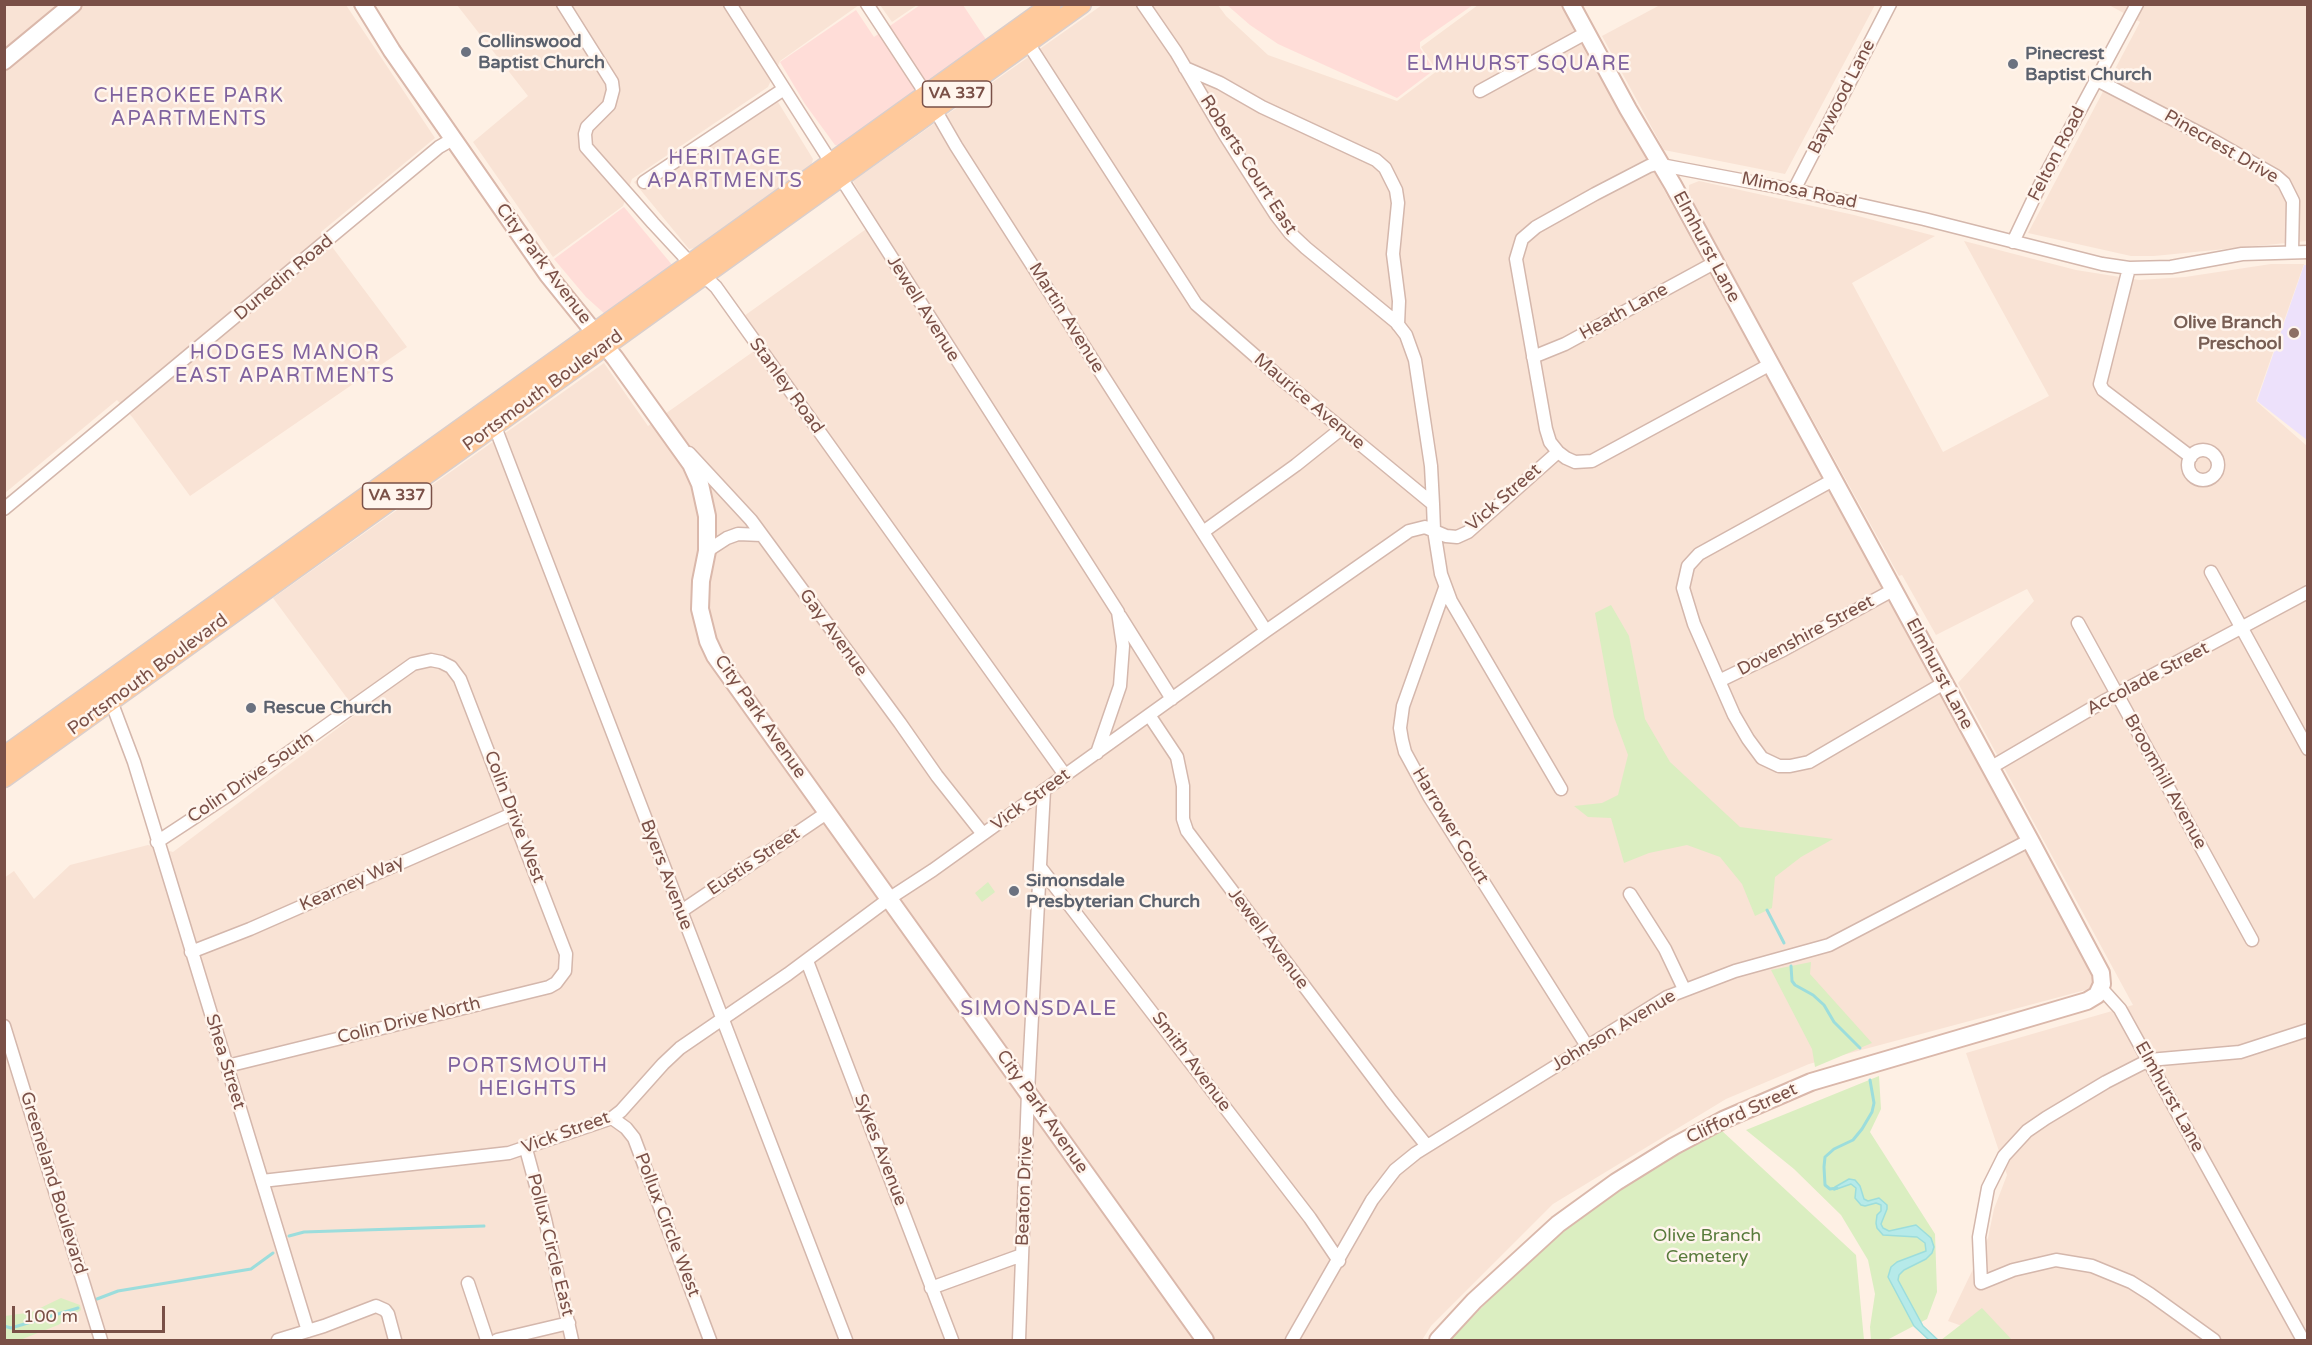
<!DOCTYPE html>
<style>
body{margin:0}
#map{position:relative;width:2312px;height:1345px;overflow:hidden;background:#fef0e4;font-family:"Varela Round",sans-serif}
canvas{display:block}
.frame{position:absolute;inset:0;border:6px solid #7a5047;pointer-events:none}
.scale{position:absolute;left:12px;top:1306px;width:153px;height:27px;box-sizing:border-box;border:3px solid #7a5047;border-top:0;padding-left:8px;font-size:18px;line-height:21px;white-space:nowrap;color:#7a5047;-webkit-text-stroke:4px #fff5ed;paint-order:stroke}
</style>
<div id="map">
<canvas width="2312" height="1345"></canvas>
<div class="frame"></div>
<div class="scale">100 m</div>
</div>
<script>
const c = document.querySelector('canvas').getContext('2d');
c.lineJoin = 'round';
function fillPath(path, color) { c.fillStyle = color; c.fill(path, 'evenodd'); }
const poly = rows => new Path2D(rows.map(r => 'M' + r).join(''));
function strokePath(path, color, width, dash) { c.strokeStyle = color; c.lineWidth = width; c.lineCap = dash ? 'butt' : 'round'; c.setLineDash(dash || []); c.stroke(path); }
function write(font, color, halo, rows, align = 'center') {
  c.font = font + ' "Varela Round",sans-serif'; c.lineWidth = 5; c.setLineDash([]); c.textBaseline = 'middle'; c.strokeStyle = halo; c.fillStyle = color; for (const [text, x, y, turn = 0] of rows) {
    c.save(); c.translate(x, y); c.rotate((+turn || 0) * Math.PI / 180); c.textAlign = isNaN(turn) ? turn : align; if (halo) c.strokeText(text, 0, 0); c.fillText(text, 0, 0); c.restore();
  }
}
const residential = poly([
 [1562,4,2095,976,2093,988,1809,1064,1726,1099,1553,1204,1431,1326,1422,1340,5,1340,4,878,14,871,34,899,70,865,148,845,173,852,358,713,273,598,604,363,648,426,764,344,744,316,876,222,853,181,1102,5,1218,5,1226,16,1268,55,1397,101,1437,71,1421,47,1478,5],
 [5,5,346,5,435,138,321,232,407,347,190,496,133,418,117,400,5,493],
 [457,5,859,5,780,61,768,87,632,179,623,206,553,257,473,142,528,96],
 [880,5,917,5,892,22],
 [1660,5,1660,4,1875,5,1785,174,1664,150,1602,36],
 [2109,5,2307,5,2307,241,2154,256,2131,256,2028,233,2140,22],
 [770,89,813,159,811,166,696,248,689,249,634,182],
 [1699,181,1854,215,1935,236,1852,283,1943,452,2049,396,1964,241,2076,270,2139,280,2185,277,2271,264,2304,264,2256,401,2307,446,2307,1340,1992,1340,1979,1332,1948,1321,1988,1238,1994,1209,2007,1175,1966,1053,2133,1005,1958,683,2034,601,2027,589,1936,635,1902,575,1899,576,1689,195,1689,185]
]);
const commercial = poly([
 [920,5,963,5,987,41,839,146,835,145,805,104,780,62,856,10,874,37],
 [1227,5,1473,5,1420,42,1420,48,1434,70,1397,98,1278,44,1250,25],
 [624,207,673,266,606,315,586,297,554,259]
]);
const education = poly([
 [2304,265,2308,265,2307,440,2257,401]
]);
const green = poly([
 [1611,605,1629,636,1645,719,1670,762,1740,827,1833,839,1801,857,1775,877,1772,908,1755,916,1742,884,1720,857,1687,845,1649,853,1624,863,1611,818,1588,817,1574,806,1602,803,1618,795,1628,755,1614,717,1595,613],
 [988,882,995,892,982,902,975,893],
 [1811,962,1810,974,1872,1043,1815,1067,1812,1049,1771,970],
 [1879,1076,1881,1109,1870,1132,1935,1234,1937,1292,1927,1319,1887,1340,1871,1340,1870,1327,1875,1294,1868,1260,1841,1215,1794,1169,1746,1130],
 [1721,1130,1856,1255,1864,1340,1450,1340,1536,1252,1635,1179],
 [61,1298,80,1305,81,1310,58,1325,20,1340,5,1340,5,1316,32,1312],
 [1982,1308,2012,1340,1941,1340,1954,1330]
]);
const water = poly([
 [1849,1179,1855,1180,1860,1186,1864,1199,1868,1201,1879,1198,1887,1205,1887,1209,1881,1224,1883,1228,1889,1231,1916,1225,1931,1238,1934,1247,1932,1253,1926,1259,1904,1270,1899,1275,1898,1280,1923,1326,1938,1340,1929,1340,1914,1326,1888,1277,1891,1267,1897,1262,1926,1251,1925,1243,1917,1237,1883,1235,1877,1228,1876,1223,1877,1215,1881,1211,1881,1205,1876,1203,1865,1206,1861,1205,1855,1198,1856,1188,1851,1184,1834,1190,1835,1187,1849,1179]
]);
const stream = poly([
 [1767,910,1784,943],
 [1791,966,1792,981,1795,985,1813,995,1824,1005,1834,1022,1860,1048],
 [1837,1188,1830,1189,1825,1185,1824,1167,1825,1157,1834,1149,1853,1140,1862,1129,1872,1112,1874,1103,1870,1080],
 [289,1236,304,1232,484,1226],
 [97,1299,118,1291,251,1269,273,1253],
 [4,1326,11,1328,78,1308]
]);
const street = poly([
 [563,4,612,82,613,90,609,105,587,127,585,134,586,147,653,223,691,264,716,287,1065,775],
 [730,4,1118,612,1123,646,1120,686,1097,753],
 [867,4,926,94,956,146,1266,631],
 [1143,4,1176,52,1225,135,1276,215,1290,233,1306,248,1396,322,1406,335,1415,360,1431,466,1433,504],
 [1024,37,1196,304,1285,382,1433,504,1434,530,1441,574,1451,601,1561,789],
 [1185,68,1220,83,1262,107,1376,160,1385,168,1396,190,1398,203,1393,254,1399,301,1398,325],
 [2095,79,2209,138,2276,176,2284,183,2293,201,2292,252],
 [1480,91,1586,33],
 [644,182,784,89],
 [1794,190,1890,4],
 [2013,242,2041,183,2137,4],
 [2129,268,2100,384,2103,390,2191,457],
 [1533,357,1565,344,1714,263],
 [1769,365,1592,461,1575,462,1566,458,1558,452,1550,442,1546,429,1516,259,1522,239,1536,227,1595,194,1649,166,1656,164,1794,190,1924,219,2102,264,2129,268,2171,267,2242,254,2308,252],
 [492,419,846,1340],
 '2188 465a15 15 0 1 1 30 0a15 15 0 1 1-30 0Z',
 [689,453,751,520,900,723,937,776,983,834],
 [1833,480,1699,554,1688,566,1683,588,1694,624,1734,715,1748,739,1762,758,1779,766,1790,766,1809,762,1944,683],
 [4,509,439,147,453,139],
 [1203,532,1296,465,1341,429],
 [707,551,727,538,738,534,762,535],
 [2211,572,2308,749],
 [1445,588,1403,706,1400,728,1402,740,1405,752,1429,796,1587,1046],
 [1120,616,1172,699],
 [2078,623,2252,940],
 [1719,681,1783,650,1893,590],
 [106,695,114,709,134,762,308,1331],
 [1149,715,1177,757,1183,786,1183,819,1187,831,1391,1101,1427,1146],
 [1990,768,2106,700,2308,592],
 [157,842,230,794,413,664,431,660,441,662,451,667,460,679,566,954,565,971,556,983,549,987,227,1066],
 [1040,867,1310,1218,1339,1261],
 [1630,894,1665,949,1684,989],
 [680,912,828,812],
 [191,952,250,929,512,814],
 [807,961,952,1340],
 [2101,988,2120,1009,2303,1340],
 [4,1026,101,1340],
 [612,1118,626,1128,634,1138,710,1340],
 [526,1149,545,1219,572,1340],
 [262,1181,509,1153,612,1118,621,1111,663,1064,680,1048,788,974,890,898,933,870,1266,631,1409,531,1425,527,1446,536,1457,537,1468,532,1558,452],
 [468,1283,487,1340],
 [931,1288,1022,1255],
 [278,1340,324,1326,376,1306,385,1310,388,1314,395,1340],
 [497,1340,569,1323],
 [1019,1340,1028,1092,1044,790],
 [1292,1340,1372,1200,1395,1170,1416,1153,1667,997,1735,971,1829,945,2030,840],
 [2214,1340,2150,1294,2131,1282,2092,1266,2056,1260,2013,1270,1981,1283,1979,1237,1988,1188,2004,1156,2027,1131,2046,1118,2106,1082,2149,1060,2240,1052,2308,1030]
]);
const secondary = poly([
 [363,4,392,51,548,275,615,358,691,464,700,484,707,516,707,551,701,581,700,609,708,641,715,656,1205,1340],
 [4,61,73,4],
 [1438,1340,1474,1301,1558,1224,1616,1182,1674,1146,1723,1120,1811,1082,2087,1001,2097,995,2102,984,2101,973,2030,840,1673,185,1628,109,1571,4]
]);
const primary = poly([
 [4,756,1052,4],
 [4,778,1082,4]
]);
const markers = [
 [466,52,6,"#6b7280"],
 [2013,64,6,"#6b7280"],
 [2294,333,6,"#8d6e63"],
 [251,708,6,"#6b7280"],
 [1014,891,6,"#6b7280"]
];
const shields = [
 [957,94,69],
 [397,496,69]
];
const shieldNames = [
 ["VA 337",957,94],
 ["VA 337",397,496]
];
const worshipNames = [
 ["Collinswood",478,42],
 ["Baptist Church",478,63],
 ["Pinecrest",2025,54],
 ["Baptist Church",2025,75],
 ["Rescue Church",263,708],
 ["Simonsdale",1026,881],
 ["Presbyterian Church",1026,902]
];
const streetNames = [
 ["Baywood Lane",1842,97,-63],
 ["Pinecrest Drive",2221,147,30],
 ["Felton Road",2057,154,-63],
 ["Roberts Court East",1248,165,57],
 ["Mimosa Road",1799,191,12],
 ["Elmhurst Lane",1706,247,62],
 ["City Park Avenue",543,264,53],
 ["Dunedin Road",284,278,-40],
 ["Jewell Avenue",923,309,58],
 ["Heath Lane",1624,312,-29],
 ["Martin Avenue",1066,318,58],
 ["Stanley Road",786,386,54],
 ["Portsmouth Boulevard",543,391,-36],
 ["Maurice Avenue",1309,402,40],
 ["Vick Street",1504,498,-41],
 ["Gay Avenue",833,633,54],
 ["Dovenshire Street",1806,636,-28],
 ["Elmhurst Lane",1939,674,62],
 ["Portsmouth Boulevard",148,675,-36],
 ["Accolade Street",2148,679,-28],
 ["City Park Avenue",760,717,55],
 ["Colin Drive South",251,778,-34],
 ["Broomhill Avenue",2165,782,61],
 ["Vick Street",1031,800,-36],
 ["Colin Drive West",514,817,69],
 ["Harrower Court",1450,826,59],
 ["Eustis Street",754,862,-34],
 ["Byers Avenue",666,875,69],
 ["Kearney Way",352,884,-24],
 ["Jewell Avenue",1268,939,53],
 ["Colin Drive North",409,1021,-14],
 ["Johnson Avenue",1614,1031,-31],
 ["Shea Street",225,1062,73],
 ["Smith Avenue",1191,1062,53],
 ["Elmhurst Lane",2169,1097,61],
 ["City Park Avenue",1042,1112,55],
 ["Clifford Street",1742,1114,-25],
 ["Vick Street",566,1133,-20],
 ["Sykes Avenue",880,1150,69],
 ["Greeneland Boulevard",53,1183,73],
 ["Beaton Drive",1025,1191,-88],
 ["Pollux Circle West",667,1225,69],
 ["Pollux Circle East",550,1245,76]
];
const educationNames = [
 ["Olive Branch",2282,323],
 ["Preschool",2282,344]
];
const parkNames = [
 ["Olive Branch",1707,1236],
 ["Cemetery",1707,1257]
];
const neighbourhoodNames = [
 ["ELMHURST SQUARE",1519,65],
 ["CHEROKEE PARK",189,97],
 ["APARTMENTS",189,120],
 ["HERITAGE",725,159],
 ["APARTMENTS",725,182],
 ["HODGES MANOR",285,354],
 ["EAST APARTMENTS",285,377],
 ["PORTSMOUTH",528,1067],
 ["HEIGHTS",528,1090]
];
const quarterNames = [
 ["SIMONSDALE",1039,1009]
];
fillPath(residential, '#f9e3d5');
fillPath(commercial, '#ffddd8');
fillPath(education, '#ede1fb');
fillPath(green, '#dbeec1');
fillPath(water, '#b6eae9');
strokePath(water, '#9cdddc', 1.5);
strokePath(stream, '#9cdddc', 3);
strokePath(street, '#d4b7ac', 15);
strokePath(secondary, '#dab8ab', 20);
strokePath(primary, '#dacecb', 21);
strokePath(street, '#fff', 12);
strokePath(secondary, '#fff', 16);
strokePath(primary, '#ffc99b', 18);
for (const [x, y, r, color] of markers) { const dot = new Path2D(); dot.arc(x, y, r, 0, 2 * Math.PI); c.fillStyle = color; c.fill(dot); strokePath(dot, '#fff5ed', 2); }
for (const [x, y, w] of shields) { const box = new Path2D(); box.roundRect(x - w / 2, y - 13, w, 26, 4.5); c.fillStyle = '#fff5ed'; c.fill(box); strokePath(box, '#7a5047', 1.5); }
write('bold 16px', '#7a5047', null, shieldNames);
write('bold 18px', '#5b616d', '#fff5ed', worshipNames, 'left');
write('18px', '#7a5047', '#fff5ed', streetNames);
write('bold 18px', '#785e54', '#fff5ed', educationNames, 'right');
write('18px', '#587a3b', '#fff5ed', parkNames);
c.letterSpacing = '1.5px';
write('20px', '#7f629e', '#fff5ed', neighbourhoodNames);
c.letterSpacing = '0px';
c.letterSpacing = '1.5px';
write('21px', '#7f629e', '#fff5ed', quarterNames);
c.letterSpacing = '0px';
</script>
